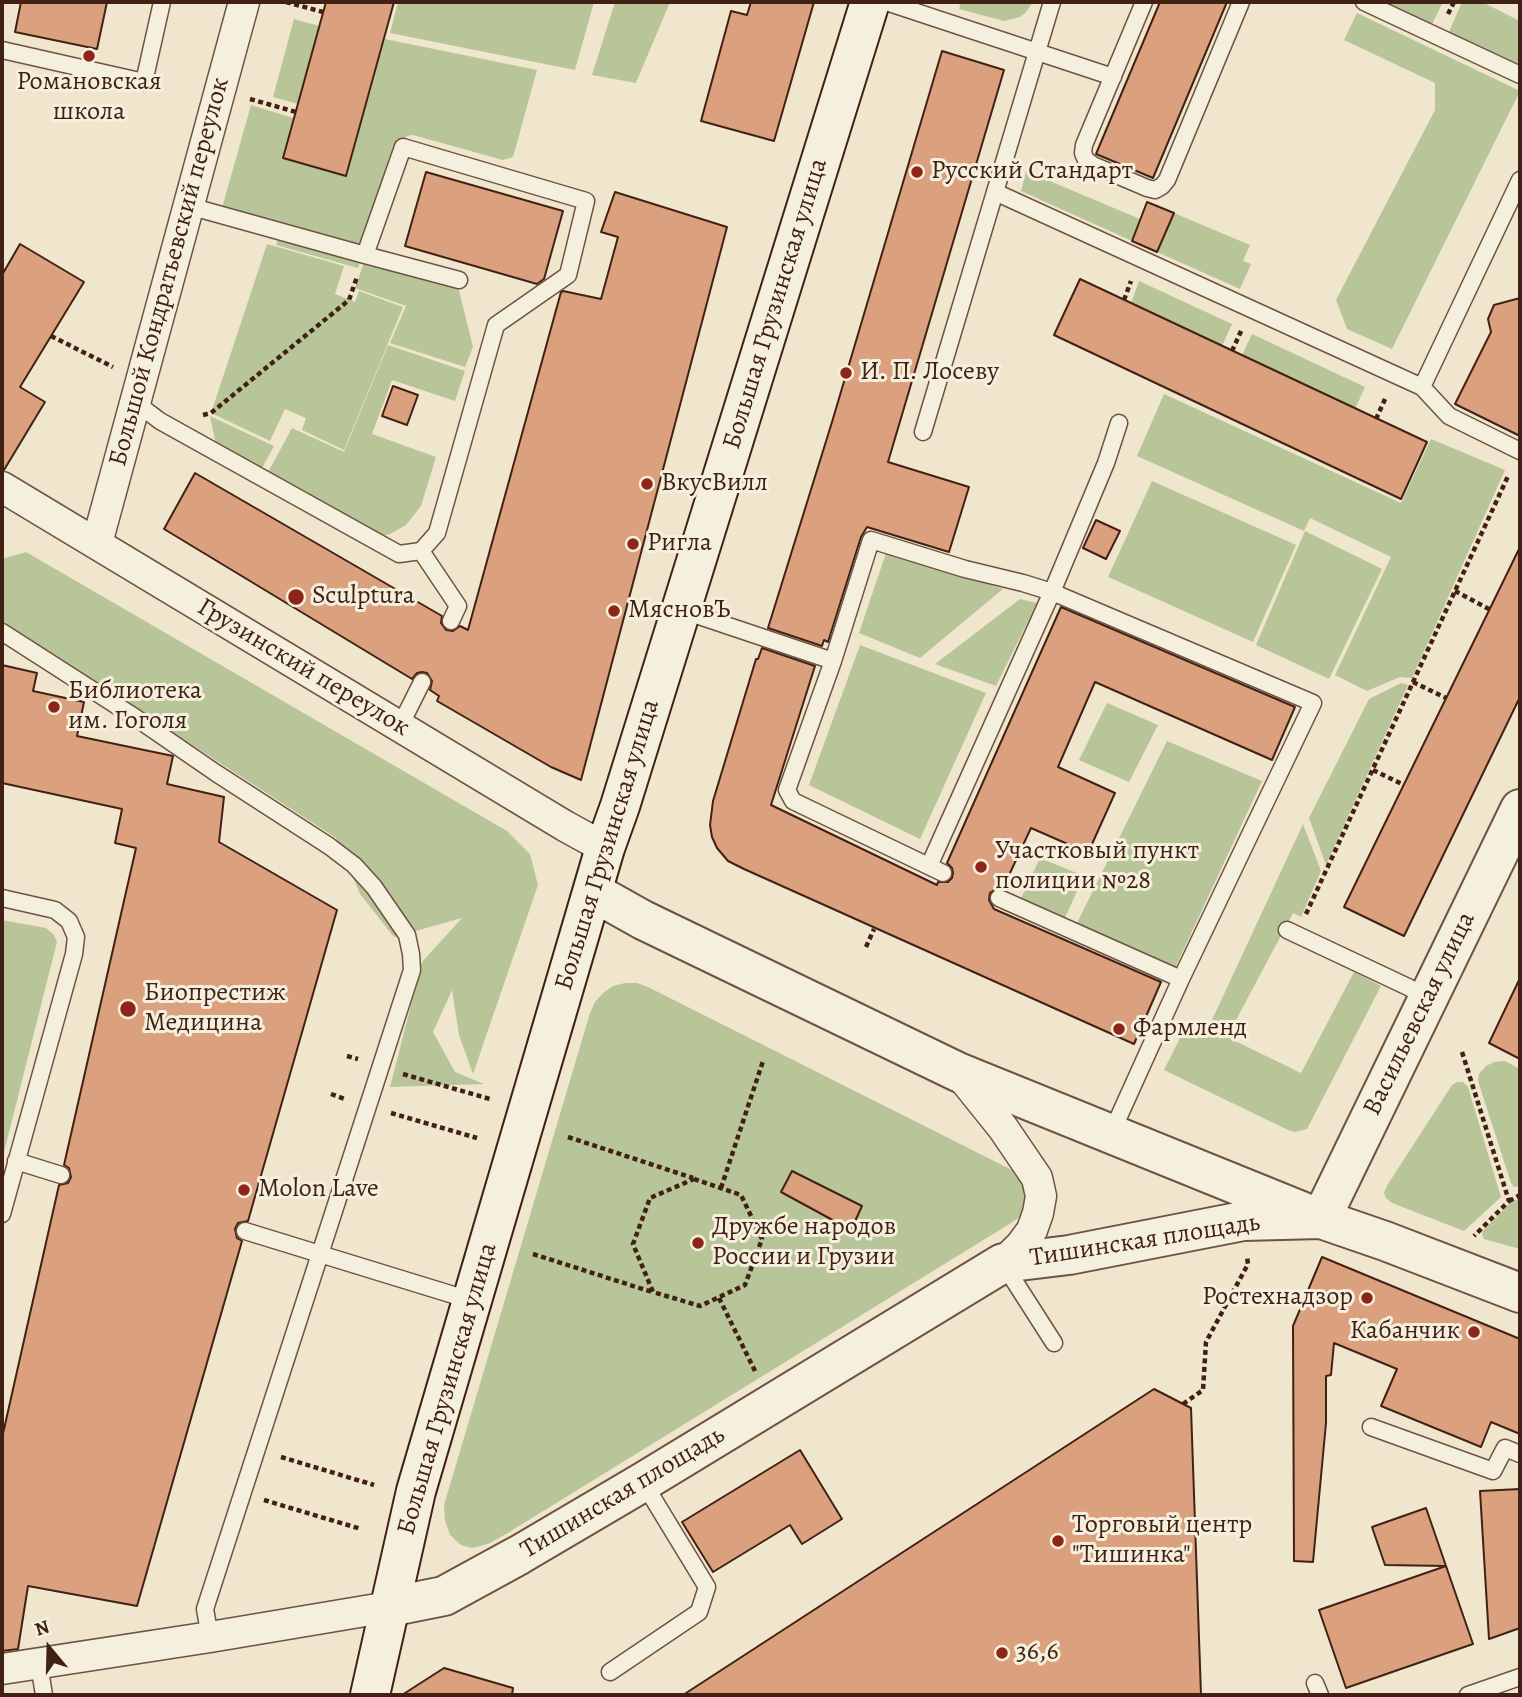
<!DOCTYPE html>
<meta charset="utf-8">
<style>
body{margin:0}
#map{position:relative;width:1522px;height:1697px;overflow:hidden;background:#f0e6cd;font-family:Alegreya,serif}
canvas{display:block}
.frame{position:absolute;inset:0;border:4px solid #422115;pointer-events:none}
.north{position:absolute;left:14px;top:1613px;width:70px;height:70px;-webkit-text-stroke:5px #f5efde;paint-order:stroke;rotate:341deg;font-size:19px;font-weight:700;line-height:28px;text-align:center;color:#422115}
.north::after{content:'';display:block;margin:auto;width:24px;height:32px;background:#422115;clip-path:polygon(50% 0,100% 100%,50% 72%,0 100%)}
</style>
<div id="map">
<canvas width="1522" height="1697"></canvas>
<div class="frame"></div>
<div class="north">N</div>
</div>
<script>
const c = document.querySelector('canvas').getContext('2d');
c.lineJoin = 'round';
function fillPath(path, color) { c.fillStyle = color; c.fill(path, 'evenodd'); }
const poly = rows => new Path2D(rows.map(r => 'M' + r).join(''));
function strokePath(path, color, width, dash) { c.strokeStyle = color; c.lineWidth = width; c.lineCap = dash ? 'butt' : 'round'; c.setLineDash(dash || []); c.stroke(path); }
function write(font, color, halo, rows, align = 'center') {
  c.font = font + ' Alegreya,serif'; c.lineWidth = 6; c.setLineDash([]); c.textBaseline = 'middle'; c.strokeStyle = halo; c.fillStyle = color; for (const [text, x, y, turn = 0] of rows) {
    c.save(); c.translate(x, y); c.rotate((+turn || 0) * Math.PI / 180); c.textAlign = isNaN(turn) ? turn : align; if (halo) c.strokeText(text, 0, 0); c.fillText(text, 0, 0); c.restore();
  }
}
const green = poly([
 [398,2,594,2,575,70,390,33],
 [615,2,670,2,636,83,592,75],
 [961,2,1033,2,1026,12,1020,17,1004,21,959,9],
 [1387,2,1443,2,1432,24],
 [1462,2,1482,2,1520,21,1520,66,1449,32],
 [1357,13,1520,91,1392,349,1347,329,1336,300,1435,110,1435,83,1344,40],
 [294,19,319,26,298,104,273,97],
 [385,39,537,70,513,157,503,160,413,135,407,136,400,143,364,239,359,243,353,244,222,208,251,105,293,118,282,158,347,176],
 [1026,171,1140,219,1132,241,1021,191],
 [1174,213,1250,245,1243,261,1251,264,1240,289,1157,252],
 [280,233,362,256,358,268,276,245],
 [267,244,344,266,335,294,355,302,359,291,403,307,344,450,302,430,306,418,285,409,270,441,211,413],
 [366,257,457,282,473,347,465,367,390,343,406,306,355,288],
 [1139,281,1232,324,1222,346,1131,303],
 [1252,334,1365,387,1355,409,1242,355],
 [388,345,465,371,455,401,392,380,372,434,436,457,421,506,406,525,390,534,375,538,266,476,292,428,344,452],
 [1164,394,1401,503,1431,439,1505,470,1412,678,1400,677,1367,691,1335,675,1391,557,1310,518,1304,531,1137,456],
 [210,416,274,446,260,472,216,445],
 [1152,481,1296,545,1253,642,1108,577],
 [1305,531,1382,569,1329,679,1256,645],
 [26,552,507,831,530,854,538,885,473,1074,459,1035,452,990,433,1032,455,1072,484,1084,390,1087,422,962,462,918,394,937,360,894,336,838,2,622,2,559],
 [886,553,1003,589,920,658,859,633],
 [1020,599,1037,603,996,686,935,664],
 [860,645,986,693,920,839,809,785],
 [1401,683,1408,685,1326,865,1309,818,1369,699],
 [1107,703,1158,725,1129,782,1079,760],
 [1167,741,1262,781,1175,968,1077,923],
 [1303,824,1321,871,1301,917,1293,913,1227,1037,1301,1073,1354,972,1381,986,1307,1129,1295,1132,1288,1130,1164,1070,1186,1026,1205,1035],
 [1040,858,1084,876,1063,922,1019,902],
 [2,920,46,928,54,935,57,942,2,1160],
 [625,983,637,983,648,987,1010,1169,1023,1178,1030,1202,1021,1216,1011,1223,506,1534,488,1544,472,1548,461,1545,450,1535,445,1520,444,1505,590,1013,595,1002,603,993,613,986],
 [1505,1061,1520,1069,1520,1186,1514,1187,1511,1183,1478,1081,1479,1074,1486,1066,1494,1062],
 [1457,1082,1463,1082,1468,1087,1501,1197,1464,1231,1392,1203,1386,1198,1384,1193,1388,1184,1452,1085],
 [1520,1198,1520,1249,1484,1239,1482,1234,1483,1231,1510,1203]
]);
const building = poly([
 [21,2,107,2,97,49,15,32,21,2],
 [326,2,394,2,346,176,283,158,326,2],
 [751,2,814,2,774,141,701,121,731,11,747,15,751,2],
 [1160,2,1227,2,1153,178,1096,154,1160,2],
 [942,51,1004,70,888,462,969,487,949,552,867,527,861,537,828,642,824,640,822,646,768,628,832,422,942,51],
 [426,172,563,211,544,279,537,284,405,246,426,172],
 [615,192,727,227,581,780,551,767,437,701,439,696,430,690,432,681,427,673,422,672,417,673,412,679,164,529,195,473,442,616,441,623,446,630,453,631,460,626,468,630,561,292,563,291,601,299,618,237,601,232,615,192],
 [1147,202,1174,213,1157,252,1132,241,1147,202],
 [20,244,84,282,20,387,45,402,4,470,2,470,2,275,20,244],
 [1080,279,1427,442,1401,499,1054,335,1080,279],
 [1520,298,1520,436,1455,404,1491,332,1488,319,1494,305,1520,298],
 [393,386,418,395,407,425,382,416,393,386],
 [1096,520,1120,531,1106,559,1083,548,1096,520],
 [1520,547,1520,697,1404,936,1344,907,1520,547],
 [1061,607,1295,707,1272,760,1095,682,1058,767,1115,793,1088,853,1031,828,1003,888,997,888,990,893,989,900,994,909,1161,982,1134,1044,744,869,728,861,717,848,712,837,710,825,713,801,756,659,758,659,762,648,815,666,771,805,937,885,938,882,948,882,952,878,953,873,952,868,947,863,1061,607],
 [2,665,37,673,33,691,84,702,77,736,173,756,167,784,224,797,219,842,337,910,248,1221,238,1223,235,1229,237,1238,242,1241,137,1606,28,1586,18,1649,2,1651,2,1438,59,1185,68,1183,71,1177,69,1168,64,1165,136,848,115,843,122,809,2,783,2,665],
 [1520,978,1520,1059,1489,1043,1520,978],
 [792,1171,862,1206,851,1230,781,1192,792,1171],
 [1322,1257,1520,1339,1520,1434,1491,1422,1481,1447,1381,1406,1397,1369,1334,1343,1331,1375,1326,1376,1326,1423,1313,1562,1294,1561,1293,1326,1322,1257],
 [1154,1389,1191,1408,1201,1695,683,1695,1154,1389],
 [800,1450,842,1519,802,1544,790,1525,713,1572,682,1522,800,1450],
 [1520,1489,1520,1628,1489,1639,1480,1491,1520,1489],
 [1426,1508,1446,1566,1385,1565,1372,1527,1426,1508],
 [1446,1566,1473,1644,1346,1688,1319,1610,1446,1566],
 [444,1668,513,1688,512,1695,402,1695,444,1668]
]);
const path = poly([
 [286,2,323,12],
 [1448,14,1454,2],
 [250,99,296,112],
 [1124,300,1131,281],
 [51,336,113,367],
 [1232,351,1242,329],
 [203,415,211,413,349,300,357,277],
 [1376,419,1386,397],
 [1455,591,1489,609],
 [1413,682,1446,698],
 [1373,770,1404,785],
 [1306,914,1509,474],
 [866,947,874,929],
 [1462,1052,1509,1201,1474,1236],
 [347,1056,358,1059],
 [403,1074,490,1099],
 [331,1094,345,1099],
 [391,1113,477,1138],
 [568,1137,693,1178],
 [694,1179,741,1195,762,1239,745,1285,700,1306,653,1292,633,1244,650,1198,694,1179],
 [721,1188,763,1061],
 [1509,1201,1520,1195],
 [533,1254,652,1292],
 [719,1298,755,1371],
 [1183,1404,1203,1390,1206,1342,1248,1264,1247,1257],
 [281,1457,374,1485],
 [264,1500,361,1529]
]);
const service = poly([
 [886,2,1113,77],
 [1144,2,1084,145,1083,153,1086,160,1093,165,1147,188,1155,190,1162,186,1167,180,1241,2],
 [1364,2,1520,75],
 [2,50,144,82,162,2],
 [995,192,1422,387,1449,416,1520,451],
 [365,255,459,280],
 [1422,387,1520,180],
 [135,402,160,421,399,554,421,551,437,533,496,325,568,275,586,201,403,147,365,255,189,206],
 [923,432,1052,2],
 [421,551,458,606,451,621],
 [681,610,833,661,787,790,793,801,943,873],
 [2,632,136,718,216,773,329,846,354,865,374,887,407,935,411,954,412,970,205,1609,210,1637],
 [833,661,871,540,965,569,1023,583,1052,592,1313,703,1181,979,1111,1134],
 [400,726,422,682],
 [929,866,1052,592,1106,463,1119,423],
 [2,898,55,910,69,921,76,937,74,954,2,1214],
 [999,898,1181,979],
 [1287,930,1408,987,1428,998],
 [16,1161,61,1175],
 [245,1231,473,1301],
 [1004,1265,1054,1343],
 [1371,1427,1493,1471,1505,1448,1520,1454],
 [39,1664,44,1695],
 [610,1672,699,1612,707,1587,643,1482],
 [1315,1683,1320,1695],
 [1468,1695,1520,1677]
]);
const minor = poly([
 [2,487,565,826,605,848],
 [97,543,244,2],
 [958,1072,1003,1128,1037,1178,1041,1196,1038,1213,1032,1230,1021,1245,1003,1263],
 [2,1669,210,1637,389,1607]
]);
const tertiary = poly([
 [593,892,643,920,958,1072,1321,1219,1385,1241,1520,1293],
 [1321,1219,1520,809],
 [389,1607,444,1596,519,1555,643,1482,1003,1263,1069,1255,1243,1221,1321,1219]
]);
const secondary = poly([
 [370,1695,416,1491,605,848,620,806,870,2]
]);
const markers = [
 [89,56,7,"#8f2418"],
 [917,172,7,"#8f2418"],
 [846,373,7,"#8f2418"],
 [647,484,7,"#8f2418"],
 [633,544,7,"#8f2418"],
 [296,597,9,"#8f2418"],
 [614,611,7,"#8f2418"],
 [54,707,7,"#8f2418"],
 [981,867,7,"#8f2418"],
 [128,1009,9,"#8f2418"],
 [1119,1029,7,"#8f2418"],
 [244,1190,7,"#8f2418"],
 [698,1243,7,"#8f2418"],
 [1367,1298,7,"#8f2418"],
 [1474,1332,7,"#8f2418"],
 [1058,1541,7,"#8f2418"],
 [1002,1653,7,"#8f2418"]
];
const poiNames = [
 ["Романовская",89,83,"center"],
 ["школа",89,113,"center"],
 ["Русский Стандарт",931,172],
 ["И. П. Лосеву",860,373],
 ["ВкусВилл",661,484],
 ["Ригла",647,544],
 ["Sculptura",312,597],
 ["МясновЪ",628,611],
 ["Библиотека",68,692],
 ["им. Гоголя",68,722],
 ["Участковый пункт",995,852],
 ["полиции №28",995,882],
 ["Биопрестиж",144,994],
 ["Медицина",144,1024],
 ["Фармленд",1133,1029],
 ["Molon Lave",258,1190],
 ["Дружбе народов",712,1228],
 ["России и Грузии",712,1258],
 ["Ростехнадзор",1353,1298,"right"],
 ["Кабанчик",1460,1332,"right"],
 ["Торговый центр",1072,1526],
 ["\"Тишинка\"",1072,1556],
 ["36,6",1016,1653]
];
const streetNames = [
 ["Большой Кондратьевский переулок",170,272,-75],
 ["Большая Грузинская улица",776,304,-73],
 ["Грузинский переулок",303,668,31],
 ["Большая Грузинская улица",608,845,-73],
 ["Васильевская улица",1420,1014,-64],
 ["Тишинская площадь",1145,1241,-9],
 ["Большая Грузинская улица",448,1389,-74],
 ["Тишинская площадь",623,1493,-31]
];
fillPath(green, '#b8c599');
fillPath(building, '#dba17e');
strokePath(building, '#422115', 2);
strokePath(service, '#6e5243', 19);
strokePath(minor, '#6e5243', 33);
strokePath(tertiary, '#6e5243', 42);
strokePath(secondary, '#422115', 42);
strokePath(path, '#422115', 4.5, [5, 3.5]);
strokePath(service, '#f5efde', 16);
strokePath(minor, '#f5efde', 30);
strokePath(tertiary, '#f5efde', 38);
strokePath(secondary, '#f5efde', 38);
for (const [x, y, r, color] of markers) { const dot = new Path2D(); dot.arc(x, y, r, 0, 2 * Math.PI); c.fillStyle = color; c.fill(dot); strokePath(dot, '#f5efde', 2.5); }
write('26px', '#422115', '#f5efde', poiNames, 'left');
write('26px', '#422115', '#f5efde', streetNames);
</script>
